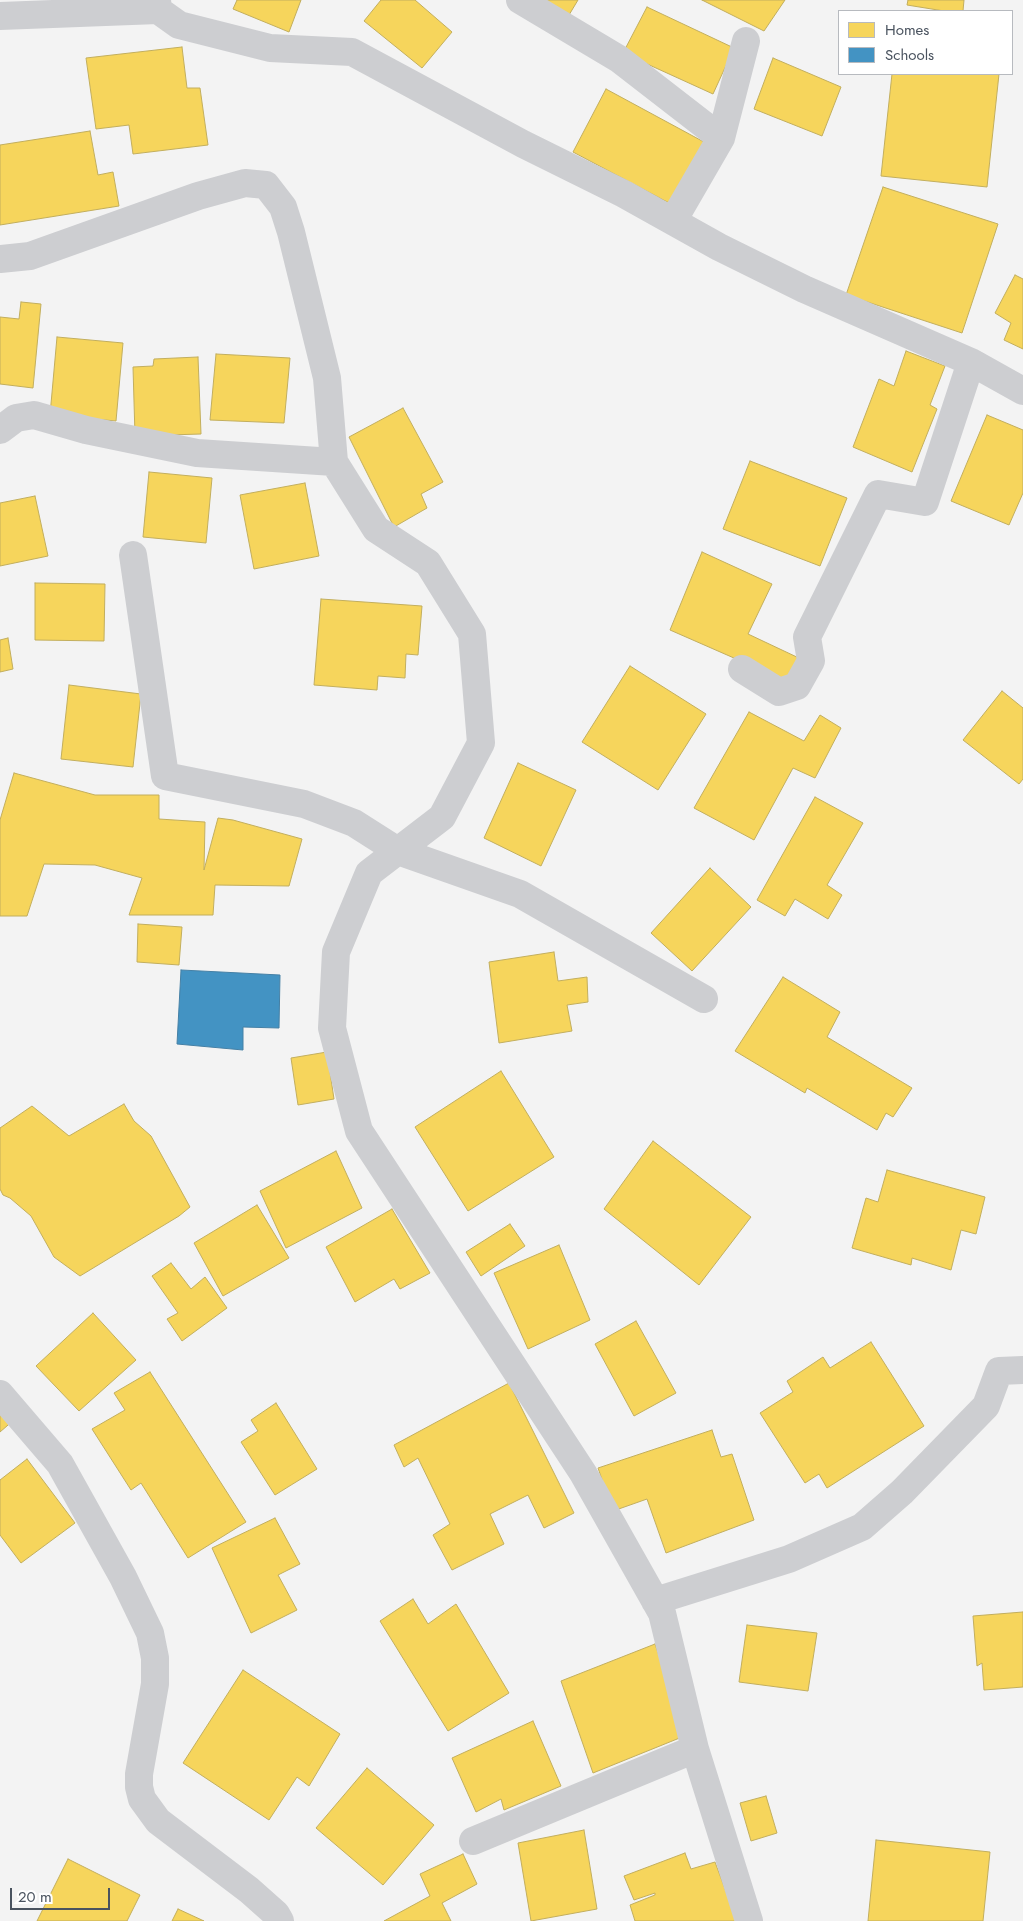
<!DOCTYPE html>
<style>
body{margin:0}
#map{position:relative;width:1023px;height:1921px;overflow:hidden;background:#f3f3f3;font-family:Jost,sans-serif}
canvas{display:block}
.legend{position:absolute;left:838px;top:10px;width:175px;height:65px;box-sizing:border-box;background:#fff;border:1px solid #b7babf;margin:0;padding:6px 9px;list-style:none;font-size:15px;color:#4a535f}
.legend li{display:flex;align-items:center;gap:10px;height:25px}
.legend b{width:25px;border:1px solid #b7babf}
.scale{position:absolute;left:10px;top:1888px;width:100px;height:22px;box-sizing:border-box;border:2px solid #4a535f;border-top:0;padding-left:6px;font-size:15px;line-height:18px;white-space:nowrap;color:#4a535f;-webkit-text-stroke:4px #fff;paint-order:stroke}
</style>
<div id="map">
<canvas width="1023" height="1921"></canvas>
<ul class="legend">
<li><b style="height:14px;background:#f6d55c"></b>Homes</li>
<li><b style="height:14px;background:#4393c3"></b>Schools</li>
</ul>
<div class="scale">20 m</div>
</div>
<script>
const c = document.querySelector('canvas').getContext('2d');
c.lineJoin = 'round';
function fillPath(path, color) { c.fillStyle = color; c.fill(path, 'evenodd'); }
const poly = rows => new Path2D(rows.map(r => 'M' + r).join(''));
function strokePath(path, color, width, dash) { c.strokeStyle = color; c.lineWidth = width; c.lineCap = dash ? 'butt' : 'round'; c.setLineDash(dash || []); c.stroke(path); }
const homes = poly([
 [237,0,301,0,289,32,233,9,237,0],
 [381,0,415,0,452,32,422,68,364,21,381,0],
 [536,0,578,0,566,20,536,0],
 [702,0,785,0,764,31,702,0],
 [908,0,964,0,963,11,944,11,907,5,908,0],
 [647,7,734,48,713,94,623,53,647,7],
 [182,47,187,88,200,88,208,145,133,154,129,125,96,129,86,58,182,47],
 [773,58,841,87,822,136,754,109,773,58],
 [892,74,999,74,987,187,881,176,892,74],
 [606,89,704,142,671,204,573,152,606,89],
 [90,131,98,175,113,172,119,206,0,225,0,145,90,131],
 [883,187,998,224,962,333,846,295,883,187],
 [1015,275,1023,279,1023,349,1004,340,1011,323,995,313,1015,275],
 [21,302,41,304,33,388,0,384,0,317,19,319,21,302],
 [57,337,123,343,116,421,50,415,57,337],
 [906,351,945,366,930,405,937,409,912,472,853,447,879,379,894,386,906,351],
 [216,354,290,358,284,423,210,420,216,354],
 [198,357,201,434,135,436,133,367,153,366,154,359,198,357],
 [403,408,443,482,421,494,427,508,394,527,349,437,403,408],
 [987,415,1023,430,1023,493,1009,525,951,501,987,415],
 [750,461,847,498,820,566,723,529,750,461],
 [149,472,212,478,206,543,143,537,149,472],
 [305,483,319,556,254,569,240,495,305,483],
 [35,496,48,556,0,566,0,503,35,496],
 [702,552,772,584,748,634,801,659,791,683,670,630,702,552],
 [35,583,105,584,104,641,35,640,35,583],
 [321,599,422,606,418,655,406,654,405,678,378,676,377,690,314,685,321,599],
 [8,638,13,669,0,672,0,640,8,638],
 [630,666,706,714,658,790,582,742,630,666],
 [69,685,141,694,133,767,61,759,69,685],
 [1002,691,1023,708,1023,779,1019,784,963,740,1002,691],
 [749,712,804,741,820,715,841,728,815,778,793,768,754,840,694,808,749,712],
 [518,763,576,790,541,866,484,838,518,763],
 [14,773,95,795,159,795,159,819,205,822,204,870,218,818,233,820,302,839,289,886,215,885,213,915,129,915,142,878,95,865,44,864,27,916,0,916,0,820,14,773],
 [815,797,863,823,827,885,842,895,828,919,795,899,785,916,757,900,815,797],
 [710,868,751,907,692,971,651,933,710,868],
 [138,924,182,927,179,965,137,962,138,924],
 [554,952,558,981,587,977,588,1002,567,1005,572,1031,499,1043,489,962,554,952],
 [783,977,840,1012,827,1037,912,1088,893,1117,886,1113,877,1130,807,1088,805,1093,735,1051,783,977],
 [327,1052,334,1099,298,1105,291,1058,327,1052],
 [501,1071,554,1157,468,1211,415,1127,501,1071],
 [124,1104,134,1121,151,1136,190,1207,179,1216,80,1276,54,1257,31,1216,10,1198,3,1195,0,1189,0,1128,32,1106,69,1136,124,1104],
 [653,1141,751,1217,699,1285,604,1209,653,1141],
 [336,1151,362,1208,286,1248,260,1191,336,1151],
 [887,1170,985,1197,976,1234,961,1230,951,1270,912,1258,911,1265,852,1248,866,1198,878,1202,887,1170],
 [257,1205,289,1258,223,1296,194,1243,257,1205],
 [392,1209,430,1273,400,1289,394,1279,355,1302,326,1247,392,1209],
 [510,1224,525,1246,481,1276,466,1252,510,1224],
 [559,1245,590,1320,528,1349,494,1273,559,1245],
 [171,1263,191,1289,205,1277,227,1308,182,1341,167,1319,178,1313,152,1276,171,1263],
 [93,1313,136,1360,79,1411,36,1366,93,1313],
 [636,1321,676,1393,634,1416,595,1344,636,1321],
 [871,1342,924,1426,827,1488,819,1474,805,1483,760,1413,793,1392,787,1381,823,1357,830,1368,871,1342],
 [150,1372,246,1522,188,1558,141,1483,131,1490,92,1429,125,1410,114,1393,150,1372],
 [509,1383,574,1513,544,1528,528,1495,490,1514,504,1544,452,1570,433,1535,450,1524,418,1458,404,1467,394,1445,509,1383],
 [0,1402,15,1419,0,1432,0,1402],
 [276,1403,317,1469,275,1495,241,1442,258,1431,251,1420,276,1403],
 [712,1430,721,1457,732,1454,754,1520,666,1553,647,1499,613,1511,598,1468,712,1430],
 [27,1459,75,1523,21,1563,0,1535,0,1480,27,1459],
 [275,1518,300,1564,278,1575,297,1610,251,1633,212,1548,275,1518],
 [413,1599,428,1624,456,1604,509,1693,448,1731,380,1621,413,1599],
 [1023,1612,1023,1687,984,1690,982,1663,977,1666,973,1616,1023,1612],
 [747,1625,817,1633,808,1691,739,1682,747,1625],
 [655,1644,687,1735,593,1773,561,1681,655,1644],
 [243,1670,340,1734,309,1786,297,1777,269,1820,183,1763,243,1670],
 [533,1721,561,1786,504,1810,501,1799,476,1812,452,1758,533,1721],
 [367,1768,434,1825,383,1885,316,1828,367,1768],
 [766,1796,777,1833,751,1841,740,1803,766,1796],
 [584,1830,597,1909,531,1921,518,1843,584,1830],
 [876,1840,990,1852,983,1921,868,1921,876,1840],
 [685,1853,691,1869,715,1862,737,1921,635,1921,630,1905,655,1895,655,1893,634,1900,624,1876,685,1853],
 [463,1854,477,1884,442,1903,451,1921,384,1921,430,1896,420,1874,463,1854],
 [68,1859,140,1895,127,1921,37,1921,68,1859],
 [178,1909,204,1921,172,1921,178,1909]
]);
const schools = poly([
 [181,970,280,975,279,1028,243,1027,243,1050,177,1044,181,970]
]);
const street = poly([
 [157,0,158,10,179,25,270,48,352,52,523,144,624,194,719,247,804,289,971,362,1023,391],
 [520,0,619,59,721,138],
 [0,16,158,10],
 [673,221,721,138,746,41],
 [0,259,30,256,198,196,245,183,266,185,283,207,291,232,327,378,334,462,376,529,428,563,472,634,481,743,442,817,369,873,336,952,332,1028,359,1131,583,1473,662,1613,695,1749,749,1921],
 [0,430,16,418,34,415,86,430,197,453,334,462],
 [133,555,165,776,304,804,354,823,398,851,520,894,704,999],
 [742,669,779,692,797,686,811,661,807,637,878,494,925,502,971,362],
 [0,1394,60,1464,123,1577,150,1633,155,1658,155,1684,139,1774,139,1787,142,1799,158,1821,249,1890,276,1914,280,1921],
 [655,1601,789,1559,862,1527,902,1492,986,1406,999,1371,1023,1370],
 [473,1841,695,1749]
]);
fillPath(homes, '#f6d55c');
strokePath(homes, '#c2ae5d', 1);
fillPath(schools, '#4393c3');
strokePath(schools, '#4580a5', 1);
strokePath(street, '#cdced1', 28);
</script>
